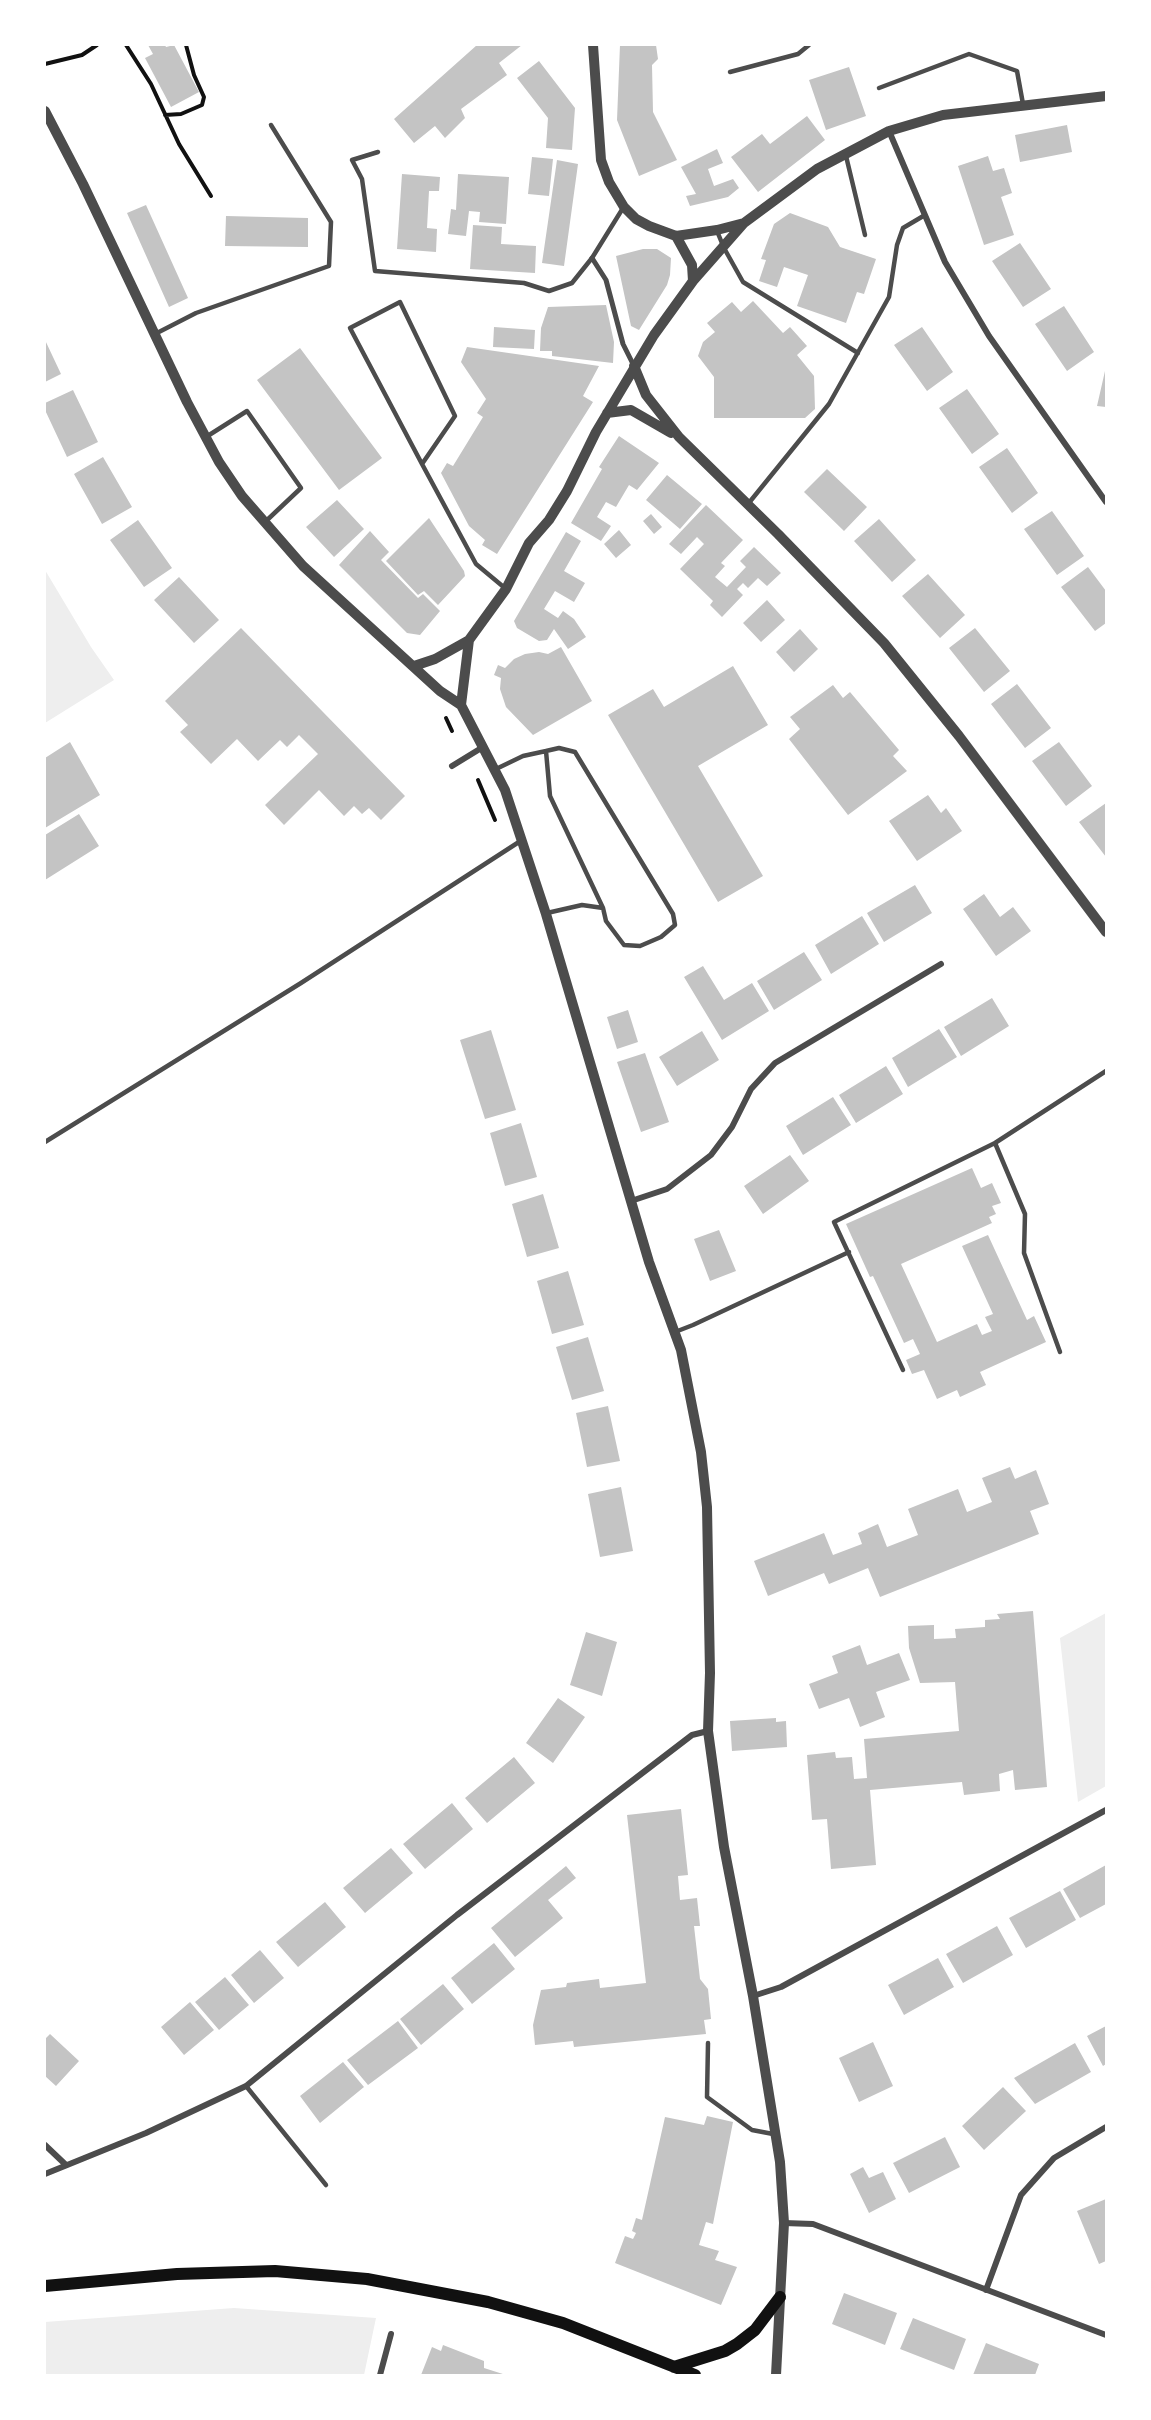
<!DOCTYPE html>
<style>
body{margin:0}
#map{position:relative;width:1151px;height:2420px;overflow:hidden;background:#fff;font-family:"Roboto Condensed",sans-serif}
canvas{display:block}
.frame{position:absolute;inset:0;border:46px solid #fff;pointer-events:none}
</style>
<div id="map">
<canvas width="1151" height="2420"></canvas>
<div class="frame"></div>
</div>
<script>
const c = document.querySelector('canvas').getContext('2d');
c.lineJoin = 'round';
function fillPath(path, color) { c.fillStyle = color; c.fill(path, 'evenodd'); }
const poly = rows => new Path2D(rows.map(r => 'M' + r).join(''));
function strokePath(path, color, width, dash) { c.strokeStyle = color; c.lineWidth = width; c.lineCap = dash ? 'butt' : 'round'; c.setLineDash(dash || []); c.stroke(path); }
const green = poly([
 [45,570,91,647,114,680,45,723],
 [1106,1613,1106,1786,1078,1802,1060,1638],
 [234,2308,376,2318,364,2375,45,2375,45,2322]
]);
const building = poly([
 [148,45,165,45,166,47,174,45,199,92,171,107,145,58,153,54],
 [477,45,522,45,499,63,507,75,461,109,465,118,445,138,435,126,414,143,394,119],
 [620,45,656,45,658,59,652,65,653,112,677,160,639,176,617,120],
 [539,61,575,108,572,150,546,148,548,118,517,78],
 [849,67,866,116,826,130,809,80],
 [807,116,825,140,758,192,731,157,762,134,770,144],
 [1067,125,1072,152,1020,162,1015,135],
 [717,149,723,163,708,169,714,186,733,179,739,188,728,197,690,206,686,196,696,194,681,167],
 [988,156,993,171,1004,168,1012,193,1001,197,1014,235,984,245,958,166],
 [532,157,553,159,549,196,528,194],
 [557,160,578,164,564,266,542,263],
 [402,174,440,177,439,191,429,191,427,228,437,229,436,252,397,249],
 [458,174,509,177,506,224,479,222,480,212,469,211,466,236,448,234,451,209,456,210],
 [146,205,188,298,169,307,127,213],
 [790,213,828,227,840,247,876,259,864,294,857,292,846,323,797,306,808,275,784,267,777,287,759,281,766,260,761,259,774,224],
 [226,216,308,218,308,247,225,246],
 [473,225,502,227,501,244,536,246,535,273,470,269],
 [1020,243,1051,289,1023,307,992,261],
 [643,249,657,249,671,258,670,275,667,285,639,330,631,326,616,256],
 [753,301,783,333,790,327,807,346,797,355,814,376,815,409,805,418,714,418,714,377,698,356,703,342,715,332,707,323,732,302,741,312],
 [606,305,614,342,613,363,552,356,552,351,540,351,541,328,548,307],
 [1064,306,1094,352,1067,371,1035,324],
 [494,327,535,330,534,349,493,347],
 [922,327,953,372,927,391,894,345],
 [45,340,61,374,45,382],
 [467,347,599,366,583,396,593,402,497,554,482,545,485,540,469,526,441,473,447,463,453,466,483,417,477,413,486,399,461,362],
 [300,348,382,458,339,490,257,380],
 [1105,371,1106,372,1106,407,1097,406],
 [967,389,999,434,972,454,939,408],
 [73,390,98,442,67,457,45,410,45,403],
 [619,436,659,463,637,490,629,485,616,507,606,502,597,517,611,526,601,541,571,523,602,469,599,467],
 [1007,448,1038,493,1012,513,979,467],
 [103,457,132,507,102,524,74,474],
 [827,469,867,507,844,531,804,492],
 [667,475,702,504,680,529,646,500],
 [337,500,364,529,334,557,306,527],
 [706,505,743,540,721,563,725,566,715,577,727,587,746,567,740,561,754,547,781,573,767,586,758,578,748,588,743,583,737,589,743,595,722,617,710,605,713,601,680,569,704,544,697,537,681,554,669,544],
 [1052,511,1084,556,1057,575,1024,529],
 [651,514,662,527,654,534,643,521],
 [429,518,464,571,465,576,438,605,424,591,418,595,386,561],
 [879,519,916,560,892,582,854,541],
 [138,520,172,568,144,587,110,540],
 [619,530,631,545,616,558,604,544],
 [370,531,389,552,381,560,418,598,423,594,440,611,420,635,407,633,339,565],
 [566,532,581,541,564,571,585,583,574,602,555,591,544,609,558,618,563,611,574,619,586,637,568,649,554,629,547,640,539,641,517,628,514,621],
 [1088,567,1106,591,1106,623,1095,631,1061,587],
 [928,574,965,615,940,638,902,596],
 [179,577,219,620,194,643,154,600],
 [767,600,785,620,761,642,743,623],
 [241,628,405,796,381,820,369,808,362,814,354,806,344,816,319,790,284,825,265,805,318,754,299,735,287,747,280,740,258,761,237,739,211,764,180,732,188,725,165,701],
 [975,628,1010,671,984,692,949,648],
 [800,629,818,649,794,672,776,652],
 [561,647,592,701,533,735,506,707,500,689,501,678,494,675,498,665,505,668,514,659,525,654,539,652,548,654],
 [733,666,768,725,698,766,763,876,718,902,608,715,653,689,664,707],
 [1017,684,1051,728,1025,748,991,704],
 [833,685,843,698,850,692,899,750,893,756,907,771,848,815,789,739,800,729,790,717],
 [70,742,100,795,45,828,45,758],
 [1059,742,1092,786,1066,806,1032,761],
 [928,795,941,813,946,808,962,831,917,861,889,821],
 [1106,803,1106,857,1079,822],
 [79,814,99,846,45,880,45,835],
 [915,885,932,913,884,942,867,913],
 [984,894,1000,917,1013,907,1031,931,996,956,963,909],
 [862,916,879,944,831,974,815,945],
 [804,952,822,980,774,1010,757,981],
 [703,966,724,1000,752,983,769,1011,722,1040,684,977],
 [992,998,1009,1026,961,1056,944,1027],
 [628,1010,638,1042,617,1049,607,1017],
 [939,1029,957,1057,908,1087,892,1058],
 [491,1030,516,1110,485,1119,460,1040],
 [702,1031,719,1060,677,1086,659,1057],
 [645,1053,669,1122,641,1132,617,1062],
 [886,1066,903,1094,856,1123,839,1095],
 [833,1097,851,1125,803,1155,786,1126],
 [521,1123,537,1177,505,1186,490,1133],
 [790,1155,809,1181,763,1214,744,1186],
 [972,1168,981,1188,992,1183,1001,1203,992,1206,996,1214,989,1217,992,1223,901,1264,937,1342,977,1324,982,1335,992,1331,985,1317,993,1314,962,1246,988,1235,1027,1320,1034,1316,1046,1342,980,1372,986,1385,960,1397,957,1390,937,1399,924,1370,912,1374,906,1360,920,1354,913,1339,904,1343,873,1276,870,1277,846,1224],
 [543,1194,559,1248,527,1257,512,1204],
 [719,1230,736,1271,710,1281,694,1239],
 [568,1271,584,1325,552,1334,537,1281],
 [588,1337,604,1391,572,1400,556,1347],
 [608,1406,620,1461,587,1467,576,1413],
 [1010,1467,1015,1479,1036,1470,1049,1504,1030,1511,1039,1534,880,1597,868,1568,829,1584,824,1573,768,1596,754,1561,824,1533,833,1555,862,1544,858,1533,878,1524,887,1547,918,1535,908,1509,958,1489,967,1512,992,1502,982,1478],
 [621,1487,633,1551,600,1557,588,1494],
 [1033,1611,1047,1787,1015,1790,1013,1770,999,1774,1000,1791,964,1795,962,1782,870,1790,876,1865,831,1869,827,1819,812,1820,807,1755,835,1752,836,1758,852,1757,854,1779,867,1778,864,1739,959,1731,955,1682,920,1683,909,1648,908,1626,934,1625,934,1639,956,1638,955,1629,985,1627,985,1620,1000,1619,997,1614],
 [586,1632,617,1642,602,1696,570,1685],
 [860,1645,867,1665,899,1653,910,1680,876,1692,885,1717,860,1727,849,1698,819,1709,809,1684,838,1673,832,1656],
 [558,1698,585,1717,553,1763,526,1743],
 [776,1718,776,1722,786,1721,787,1747,732,1751,730,1721],
 [514,1757,535,1783,487,1823,465,1798],
 [452,1803,473,1829,425,1869,403,1844],
 [681,1809,688,1875,678,1876,680,1900,697,1898,700,1926,694,1926,700,1979,708,1989,711,2019,704,2020,706,2034,574,2047,573,2041,535,2045,533,2025,541,1990,566,1987,567,1983,599,1979,600,1988,646,1983,627,1815],
 [391,1848,413,1873,365,1913,343,1888],
 [1106,1865,1106,1904,1080,1918,1063,1889],
 [566,1866,576,1878,548,1900,563,1918,515,1957,491,1928],
 [1060,1891,1076,1920,1026,1948,1009,1918],
 [325,1902,346,1927,298,1967,276,1942],
 [997,1926,1013,1955,963,1983,946,1954],
 [494,1943,515,1969,472,2004,451,1978],
 [260,1950,284,1978,254,2003,231,1975],
 [938,1958,954,1987,904,2015,888,1985],
 [225,1977,249,2005,219,2030,195,2002],
 [443,1984,464,2009,421,2045,400,2019],
 [190,2002,214,2030,184,2055,161,2027],
 [398,2021,418,2048,368,2085,347,2060],
 [1106,2026,1106,2064,1103,2066,1087,2036],
 [50,2034,79,2061,56,2086,45,2076,45,2039],
 [873,2042,893,2086,859,2102,839,2058],
 [1075,2043,1091,2072,1035,2104,1014,2078],
 [343,2062,364,2087,320,2123,300,2096],
 [1003,2087,1026,2111,984,2150,962,2126],
 [707,2116,733,2122,713,2224,706,2222,699,2245,719,2251,715,2260,737,2267,721,2305,615,2263,625,2236,633,2239,636,2233,632,2231,636,2218,642,2220,665,2117,704,2125],
 [945,2137,960,2167,909,2193,893,2163],
 [863,2167,869,2178,883,2172,896,2199,869,2213,850,2174],
 [1106,2199,1106,2261,1099,2264,1077,2211],
 [844,2293,897,2313,885,2345,832,2324],
 [913,2318,966,2339,954,2370,900,2349],
 [986,2343,1039,2364,1035,2375,973,2375],
 [443,2345,484,2361,484,2368,506,2375,421,2375,432,2347,441,2351]
]);
const path = poly([
 [126,45,151,84,179,144,211,196],
 [45,64,82,55,97,45],
 [165,115,181,114,202,105,204,97,194,75,186,45],
 [446,718,452,731],
 [478,780,495,820]
]);
const service = poly([
 [730,72,798,54,809,45],
 [879,88,969,54,1017,71,1023,104],
 [378,152,352,160,362,179,375,271,524,283,549,291,572,283,592,258,623,208],
 [846,156,865,235],
 [717,231,724,248,743,282,858,353],
 [155,334,196,313,329,266,331,222,271,125],
 [206,437,247,411,301,488,265,522],
 [422,464,455,416,400,302,350,328,422,464,476,564,506,589],
 [748,504,829,404,889,297,897,245,903,228,925,215],
 [559,748,575,752,673,914,675,925,661,937,640,946,624,945,606,921,603,908,550,796,546,751,559,748],
 [496,769,523,756,546,751],
 [547,913,582,905,603,908],
 [45,1142,301,983,522,840],
 [675,1332,693,1325,849,1252],
 [1060,1352,1024,1253,1025,1214,995,1143,1106,1071],
 [903,1370,834,1222,995,1143],
 [708,2043,707,2097,752,2130,773,2134],
 [246,2086,326,2185]
]);
const pedestrian = poly([
 [592,258,606,280,623,344,634,366]
]);
const minor = poly([
 [889,131,945,262,989,336,1106,502],
 [452,766,483,747],
 [631,1201,667,1189,711,1155,732,1127,751,1089,775,1063,941,964],
 [753,1996,781,1987,1106,1810],
 [45,2145,66,2165],
 [45,2174,146,2133,246,2086,457,1915,692,1735,708,1731],
 [784,2223,813,2224,1106,2335],
 [986,2290,1021,2195,1054,2158,1106,2127],
 [380,2375,391,2334]
]);
const tertiary = poly([
 [593,45,601,160,609,182,624,207,636,219,649,226,676,236,717,230,744,223],
 [45,111,83,184,187,402,219,462,242,496,303,566,440,691,461,705,505,790,546,914,649,1262,681,1350,701,1452,707,1507,710,1673,708,1731,724,1847,753,1996,780,2162,784,2223,776,2375],
 [676,236,692,265,693,281],
 [634,366,646,395,679,437,778,534,884,643,959,736,1106,932],
 [607,413,631,410,671,433],
 [414,666,435,659,469,640],
 [461,705,469,640,506,589,529,543,549,520,567,491,596,432,654,335,693,281,744,223,817,169,889,131,943,115,1106,96]
]);
const secondary = poly([
 [45,2286,177,2274,275,2271,367,2279,488,2302,563,2323,695,2375],
 [674,2367,725,2351,737,2344,755,2330,780,2297]
]);
fillPath(green, '#eee');
fillPath(building, '#c4c4c4');
strokePath(path, '#111', 4);
strokePath(service, '#4c4c4c', 4.5);
strokePath(pedestrian, '#4c4c4c', 5);
strokePath(minor, '#4c4c4c', 6);
strokePath(tertiary, '#4c4c4c', 10);
strokePath(secondary, '#111', 12);
</script>
